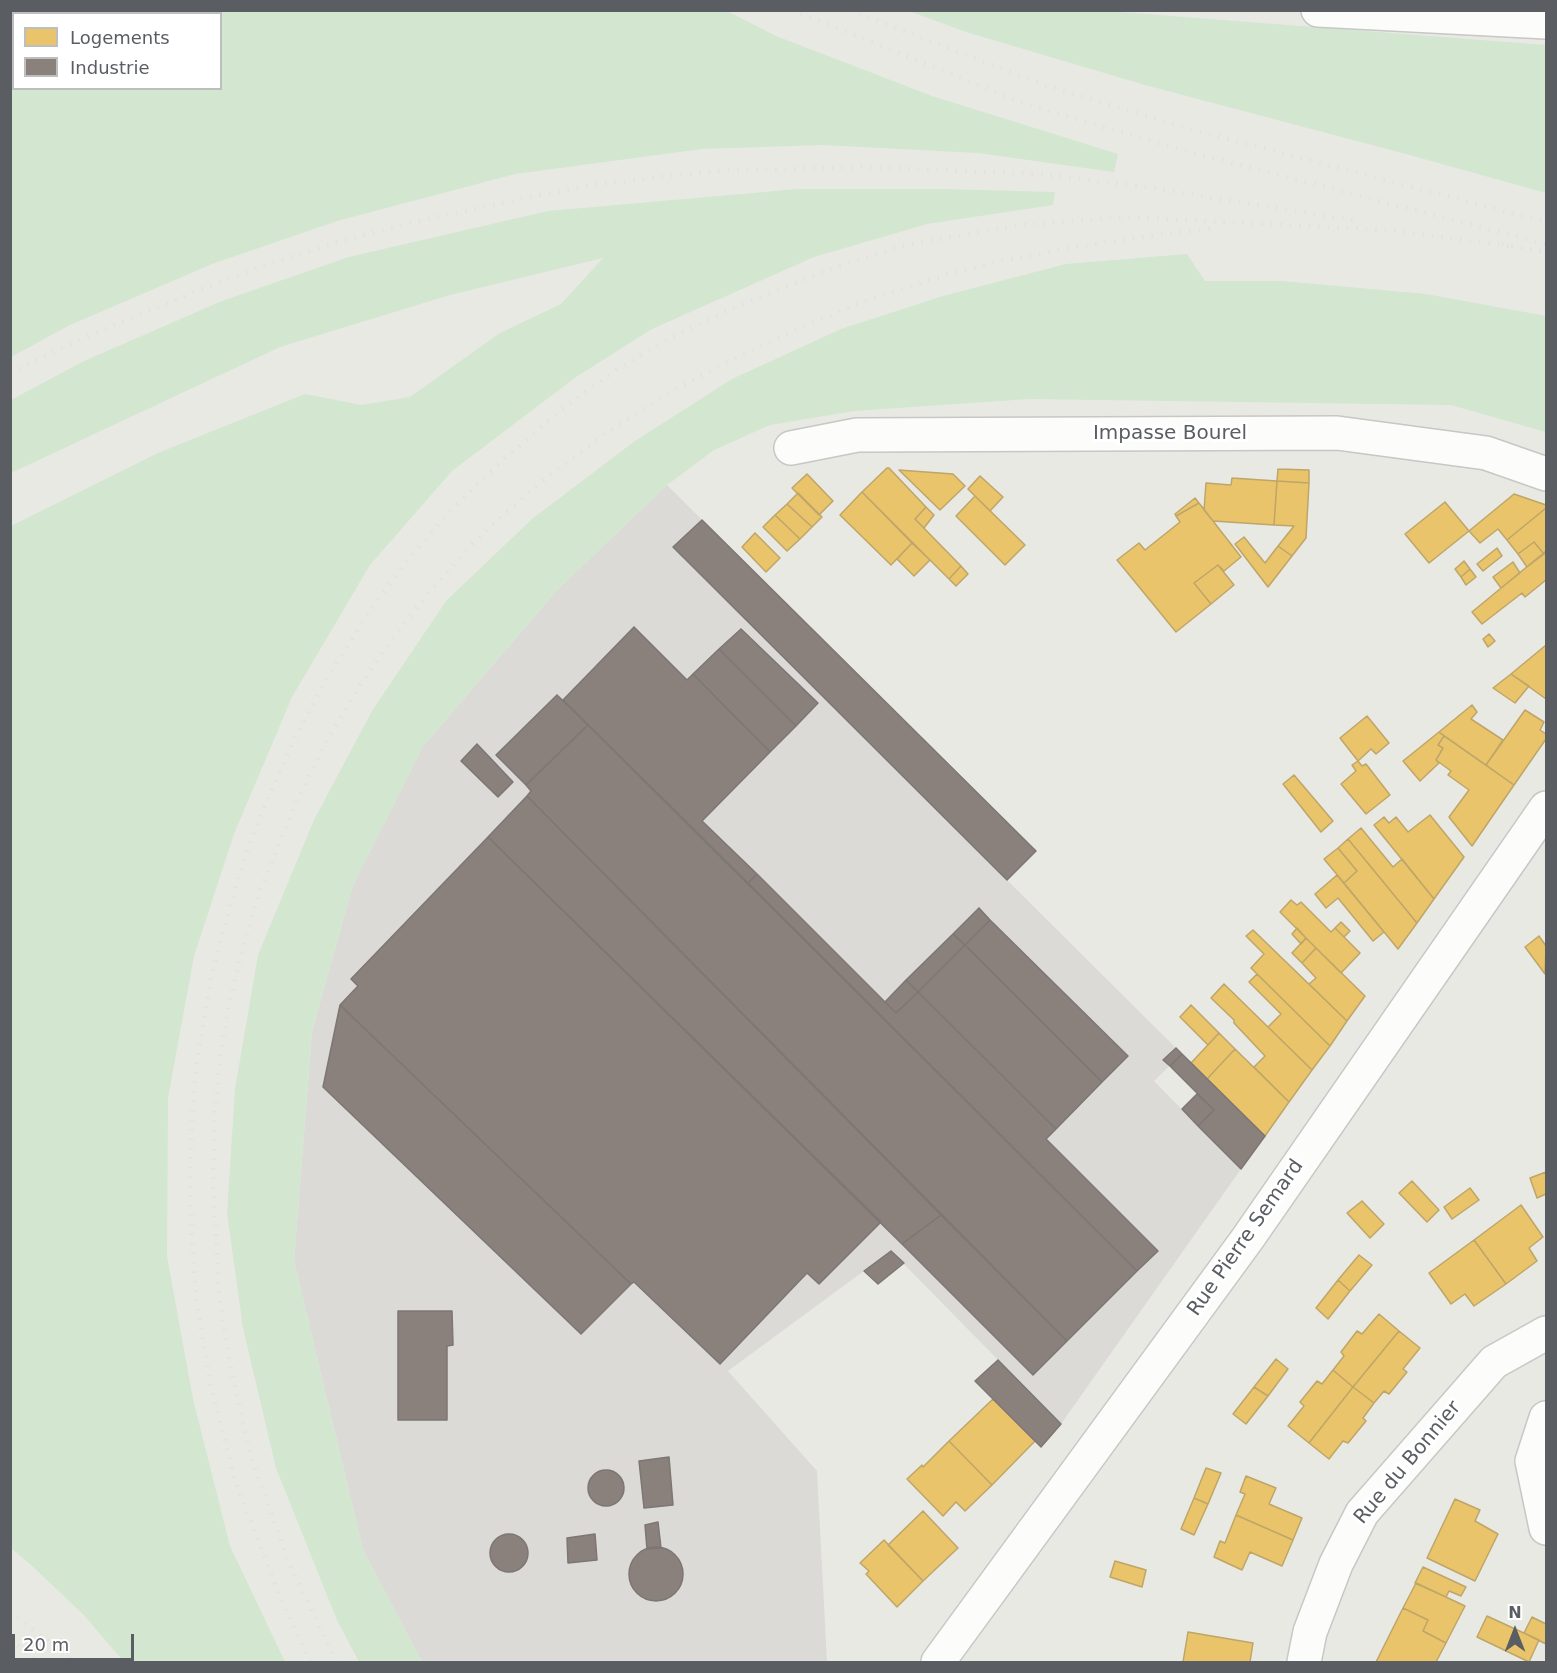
<!DOCTYPE html>
<style>
body{margin:0}
#map{position:relative;width:1557px;height:1673px;overflow:hidden;background:#e9e9e4;font-family:"DejaVu Sans",sans-serif}
canvas{display:block}
.frame{position:absolute;inset:0;border:12px solid #5a5d62;pointer-events:none}
.legend{position:absolute;left:12px;top:12px;width:210px;height:78px;box-sizing:border-box;background:#fff;border:2px solid #bdbec0;margin:0;padding:8px 10px;list-style:none;font-size:18px;color:#5a5d62}
.legend li{display:flex;align-items:center;gap:12px;height:30px}
.legend b{width:30px;border:2px solid #bdbec0}
.north{position:absolute;left:1485px;top:1601px;width:60px;height:60px;-webkit-text-stroke:4px #fff;paint-order:stroke;rotate:0deg;font-size:16px;font-weight:700;line-height:24px;text-align:center;color:#5a5d62}
.north::after{content:'';display:block;margin:auto;width:21px;height:27px;background:#5a5d62;clip-path:polygon(50% 0,100% 100%,50% 72%,0 100%)}
.scale{position:absolute;left:12px;top:1634px;width:122px;height:27px;box-sizing:border-box;border:3px solid #5a5d62;border-top:0;padding-left:8px;font-size:18px;line-height:21px;white-space:nowrap;color:#5a5d62;-webkit-text-stroke:4px #fff;paint-order:stroke}
</style>
<div id="map">
<canvas width="1557" height="1673"></canvas>
<div class="frame"></div>
<ul class="legend">
<li><b style="height:16px;background:#e9c46a"></b>Logements</li>
<li><b style="height:16px;background:#8a817c"></b>Industrie</li>
</ul>
<div class="north">N</div>
<div class="scale">20 m</div>
</div>
<script>
const c = document.querySelector('canvas').getContext('2d');
c.lineJoin = 'round';
function fillPath(path, color) { c.fillStyle = color; c.fill(path, 'evenodd'); }
const poly = rows => new Path2D(rows.map(r => 'M' + r).join(''));
function strokePath(path, color, width, dash) { c.strokeStyle = color; c.lineWidth = width; c.lineCap = dash ? 'butt' : 'round'; c.setLineDash(dash || []); c.stroke(path); }
function write(font, color, halo, rows, align = 'center') {
  c.font = font + ' "DejaVu Sans",sans-serif'; c.lineWidth = 6; c.setLineDash([]); c.textBaseline = 'middle'; c.strokeStyle = halo; c.fillStyle = color; for (const [text, x, y, turn = 0] of rows) {
    c.save(); c.translate(x, y); c.rotate((+turn || 0) * Math.PI / 180); c.textAlign = isNaN(turn) ? turn : align; if (halo) c.strokeText(text, 0, 0); c.fillText(text, 0, 0); c.restore();
  }
}
const industrial = poly([
 [667,485,1036,851,1007,880,1182,1054,1154,1081,1241,1169,1061,1424,891,1251,728,1371,817,1471,827,1662,422,1662,363,1550,294,1261,312,1031,353,885,423,746,559,588]
]);
const green = poly([
 [10,11,727,11,776,36,932,96,1118,154,1114,172,978,153,823,145,702,149,515,174,337,221,212,264,70,325,11,357],
 [14,14,220,14,220,88,14,88],
 [909,11,1107,11,1546,45,1546,193,1406,154,1145,85,966,32],
 [798,189,942,189,1055,192,1053,205,927,224,814,257,652,329,576,377,452,471,370,565,292,697,234,834,194,956,168,1098,167,1256,193,1399,230,1546,285,1662,124,1662,83,1614,31,1565,11,1548,11,526,158,453,305,394,362,405,410,397,500,333,561,304,603,258,450,295,280,347,11,473,11,400,84,361,222,301,349,257,548,211],
 [1187,254,1205,281,1282,281,1426,294,1546,316,1546,432,1451,405,1029,399,854,411,770,425,714,450,667,485,559,588,423,746,353,885,312,1031,294,1261,363,1550,422,1662,359,1662,337,1620,276,1468,243,1328,227,1213,235,1089,258,955,314,820,372,711,446,601,532,519,635,441,732,379,841,329,943,296,1066,264]
]);
const homes = poly([
 [887,468,889,468,926,507,915,519,961,566,949,579,862,492,887,468],
 [1278,469,1309,470,1309,483,1277,481,1278,469],
 [899,470,953,474,965,486,940,510,899,470],
 [807,474,833,501,819,515,792,488,807,474],
 [980,476,1003,497,990,511,968,489,980,476],
 [1232,478,1277,481,1274,525,1213,521,1204,510,1206,483,1231,485,1232,478],
 [1277,481,1309,483,1306,538,1292,556,1278,546,1294,526,1274,525,1277,481],
 [862,492,912,543,891,565,840,515,862,492],
 [798,493,822,517,812,527,787,504,798,493],
 [1514,494,1546,505,1546,508,1507,540,1498,529,1480,543,1469,531,1514,494],
 [975,496,1025,545,1005,565,956,516,975,496],
 [1195,498,1199,503,1176,516,1175,514,1195,498],
 [1445,502,1469,531,1429,563,1405,534,1445,502],
 [1199,503,1241,557,1224,571,1218,565,1194,583,1211,604,1176,632,1117,560,1139,543,1145,550,1180,522,1176,516,1199,503],
 [787,504,812,527,800,539,775,515,787,504],
 [926,507,934,515,924,528,915,519,926,507],
 [1546,508,1546,551,1544,554,1534,542,1518,554,1507,540,1546,508],
 [775,515,800,539,787,551,763,527,775,515],
 [755,533,780,558,766,572,742,547,755,533],
 [1244,537,1265,563,1278,546,1292,556,1268,587,1235,544,1244,537],
 [1534,542,1544,554,1527,567,1518,554,1534,542],
 [912,543,930,560,914,576,897,559,912,543],
 [1497,548,1502,556,1483,571,1477,564,1497,548],
 [1546,551,1546,580,1525,597,1522,593,1482,624,1472,612,1546,551],
 [1464,561,1470,569,1461,577,1455,569,1464,561],
 [1513,562,1520,573,1501,588,1493,577,1513,562],
 [1218,565,1234,585,1211,604,1194,583,1218,565],
 [961,566,968,574,956,586,949,579,961,566],
 [1470,569,1476,577,1466,585,1461,577,1470,569],
 [1489,634,1495,641,1488,647,1483,639,1489,634],
 [1546,645,1546,699,1511,674,1546,645],
 [1511,674,1529,686,1515,703,1493,688,1511,674],
 [1472,705,1477,712,1471,719,1503,740,1486,765,1439,732,1472,705],
 [1525,710,1544,722,1540,730,1546,734,1546,739,1514,785,1486,765,1525,710],
 [1367,716,1389,743,1376,754,1371,749,1358,761,1340,738,1367,716],
 [1439,732,1444,736,1438,745,1443,748,1436,760,1439,763,1420,781,1403,761,1439,732],
 [1444,736,1514,785,1472,846,1449,817,1469,790,1448,775,1451,771,1436,760,1443,748,1438,745,1444,736],
 [1358,761,1362,766,1366,764,1390,795,1366,814,1341,784,1356,771,1352,765,1358,761],
 [1294,775,1333,821,1321,832,1283,784,1294,775],
 [1430,815,1464,857,1434,899,1374,825,1384,817,1389,823,1396,817,1408,832,1430,815],
 [1361,828,1393,867,1402,859,1434,899,1417,923,1348,839,1361,828],
 [1348,839,1417,923,1398,949,1344,883,1357,871,1338,848,1348,839],
 [1338,848,1357,871,1344,883,1324,859,1338,848],
 [1337,875,1384,932,1373,941,1338,898,1326,908,1315,894,1337,875],
 [1291,900,1297,905,1301,902,1331,932,1335,928,1360,953,1341,973,1280,912,1291,900],
 [1341,922,1350,931,1344,937,1335,928,1341,922],
 [1297,928,1306,938,1301,944,1292,934,1297,928],
 [1253,930,1347,1021,1330,1046,1251,968,1264,954,1246,936,1253,930],
 [1539,936,1546,946,1545,974,1525,947,1539,936],
 [1306,938,1316,948,1302,963,1292,953,1306,938],
 [1316,948,1365,996,1347,1021,1309,984,1316,978,1302,963,1316,948],
 [1257,974,1330,1046,1312,1070,1268,1027,1281,1014,1249,982,1257,974],
 [1224,984,1312,1070,1289,1102,1254,1067,1265,1056,1234,1023,1234,1020,1211,998,1224,984],
 [1191,1005,1219,1033,1208,1045,1180,1017,1191,1005],
 [1219,1033,1235,1049,1207,1079,1191,1063,1219,1033],
 [1235,1049,1289,1102,1265,1136,1207,1079,1235,1049],
 [1546,1172,1546,1194,1537,1198,1530,1178,1546,1172],
 [1412,1181,1439,1210,1427,1222,1399,1193,1412,1181],
 [1470,1188,1479,1200,1452,1219,1444,1207,1470,1188],
 [1362,1201,1384,1224,1370,1238,1347,1213,1362,1201],
 [1521,1205,1543,1237,1529,1248,1537,1261,1506,1284,1474,1240,1521,1205],
 [1474,1240,1506,1284,1474,1306,1465,1294,1451,1304,1429,1273,1474,1240],
 [1359,1255,1372,1265,1350,1291,1338,1280,1359,1255],
 [1338,1280,1350,1291,1328,1319,1316,1308,1338,1280],
 [1379,1314,1399,1331,1353,1387,1333,1370,1344,1356,1341,1352,1357,1331,1362,1334,1379,1314],
 [1399,1331,1420,1348,1403,1369,1407,1372,1389,1394,1384,1391,1374,1403,1353,1387,1399,1331],
 [1276,1359,1288,1369,1268,1396,1254,1387,1276,1359],
 [1333,1370,1353,1387,1309,1443,1288,1426,1304,1406,1300,1402,1317,1381,1322,1384,1333,1370],
 [1254,1387,1268,1396,1246,1424,1233,1414,1254,1387],
 [1353,1387,1374,1403,1363,1418,1366,1421,1348,1443,1343,1441,1329,1459,1309,1443,1353,1387],
 [993,1399,1035,1441,992,1485,949,1441,993,1399],
 [949,1441,992,1485,965,1511,956,1502,943,1516,907,1479,922,1465,923,1467,949,1441],
 [1206,1468,1221,1473,1208,1504,1194,1498,1206,1468],
 [1246,1476,1276,1488,1269,1504,1302,1518,1293,1540,1236,1515,1245,1494,1240,1492,1246,1476],
 [1194,1498,1208,1504,1194,1535,1181,1529,1194,1498],
 [1455,1499,1480,1510,1475,1521,1498,1534,1475,1581,1427,1558,1455,1499],
 [923,1511,958,1548,923,1581,888,1545,923,1511],
 [1236,1515,1293,1540,1282,1566,1250,1552,1242,1570,1214,1557,1220,1541,1225,1543,1236,1515],
 [884,1540,923,1581,897,1607,866,1574,869,1571,860,1563,884,1540],
 [1115,1561,1146,1570,1142,1587,1110,1577,1115,1561],
 [1423,1567,1466,1587,1461,1596,1449,1591,1446,1597,1415,1583,1423,1567],
 [1416,1583,1465,1606,1446,1643,1423,1631,1428,1620,1403,1608,1416,1583],
 [1403,1608,1428,1620,1423,1631,1446,1643,1436,1662,1376,1662,1403,1608],
 [1487,1616,1539,1640,1529,1662,1477,1637,1487,1616],
 [1532,1617,1546,1624,1546,1644,1524,1633,1532,1617],
 [1188,1632,1253,1643,1250,1662,1183,1662,1188,1632]
]);
const industry = poly([
 [702,520,1036,851,1007,880,673,547,702,520],
 [634,627,687,680,693,674,770,752,702,821,757,874,748,883,563,700,634,627],
 [741,629,818,703,796,726,719,649,741,629],
 [719,649,796,726,770,752,693,674,719,649],
 [557,695,588,725,526,785,496,755,557,695],
 [588,725,1137,1271,1067,1341,527,796,531,791,526,785,588,725],
 [477,744,513,782,498,797,461,761,477,744],
 [527,796,941,1215,902,1244,488,837,527,796],
 [488,837,881,1222,819,1284,807,1273,720,1364,634,1282,631,1284,340,1005,358,986,351,979,488,837],
 [757,874,896,1013,918,992,1056,1129,1046,1139,1158,1251,1137,1271,748,883,757,874],
 [979,908,990,920,965,945,953,934,979,908],
 [990,920,1128,1056,1102,1082,965,945,990,920],
 [953,934,965,945,918,992,906,980,953,934],
 [965,945,1102,1082,1056,1129,918,992,965,945],
 [906,980,918,992,896,1013,885,1002,906,980],
 [340,1005,631,1284,581,1334,323,1087,340,1005],
 [1176,1048,1182,1054,1170,1066,1163,1060,1176,1048],
 [1182,1054,1265,1136,1241,1169,1198,1126,1214,1110,1170,1066,1182,1054],
 [1197,1094,1214,1110,1198,1126,1182,1109,1197,1094],
 [941,1215,1067,1341,1033,1375,902,1244,941,1215],
 [891,1251,904,1263,878,1284,864,1271,891,1251],
 [398,1311,452,1311,453,1345,447,1346,447,1420,398,1420,398,1311],
 [998,1360,1061,1424,1041,1447,975,1381,998,1360],
 [669,1457,673,1505,644,1508,639,1461,669,1457],
 '588 1488a18 18 0 1 1 36 0a18 18 0 1 1-36 0Z',
 [658,1522,661,1548,647,1549,645,1525,658,1522],
 [595,1534,597,1560,568,1563,567,1538,595,1534],
 '490 1553a19 19 0 1 1 38 0a19 19 0 1 1-38 0Z',
 '629 1574a27 27 0 1 1 54 0a27 27 0 1 1-54 0Z'
]);
const minor = poly([
 [1318,10,1546,22],
 [791,448,857,435,1337,433,1486,453,1546,474],
 [1546,1418,1532,1461,1546,1528],
 [1304,1662,1310,1632,1336,1564,1362,1513,1494,1362,1546,1333]
]);
const tertiary = poly([
 [938,1662,1248,1238,1546,808]
]);
const rail = poly([
 [792,10,1028,105,1182,150,1546,244],
 [850,10,1044,85,1194,130,1546,222],
 [1502,244,1546,252],
 [10,373,72,343,199,290,269,264,338,242,405,224,530,197,598,184,716,171,865,167,1040,174,1144,187,1360,221],
 [10,1611,75,1662],
 [10,1640,38,1662],
 [310,1662,282,1602,235,1480,210,1383,196,1297,192,1238,190,1183,192,1117,196,1069,211,978,229,908,245,857,263,810,293,742,328,676,366,616,410,557,450,511,504,459,562,409,616,370,669,339,724,312,825,271,905,245,1020,225,1124,217,1387,230,1510,246],
 [336,1662,287,1558,250,1454,230,1364,219,1293,213,1182,215,1111,220,1057,229,1004,245,940,261,888,294,807,326,742,360,685,395,635,431,590,472,544,503,515,546,478,605,434,664,396,719,366,793,331,860,303,952,273,1000,261,1064,249,1156,235,1218,228]
]);
const streetNames = [
 ["Impasse Bourel",1170,434],
 ["Rue Pierre Semard",1246,1238,-55],
 ["Rue du Bonnier",1408,1463,-50]
];
fillPath(industrial, '#dcdad7');
fillPath(green, '#d2e6d0');
fillPath(homes, '#e9c46a');
strokePath(homes, '#bea568', 1.5);
fillPath(industry, '#8a817c');
strokePath(industry, '#7c7674', 1.5);
strokePath(minor, '#c6c7c6', 36);
strokePath(tertiary, '#c6c7c6', 36);
strokePath(minor, '#fcfcfb', 33);
strokePath(tertiary, '#fcfcfb', 33);
strokePath(rail, '#e1e2e1', 4.5, [1.5, 8]);
write('20px', '#5a5d62', '#fff', streetNames);
</script>
